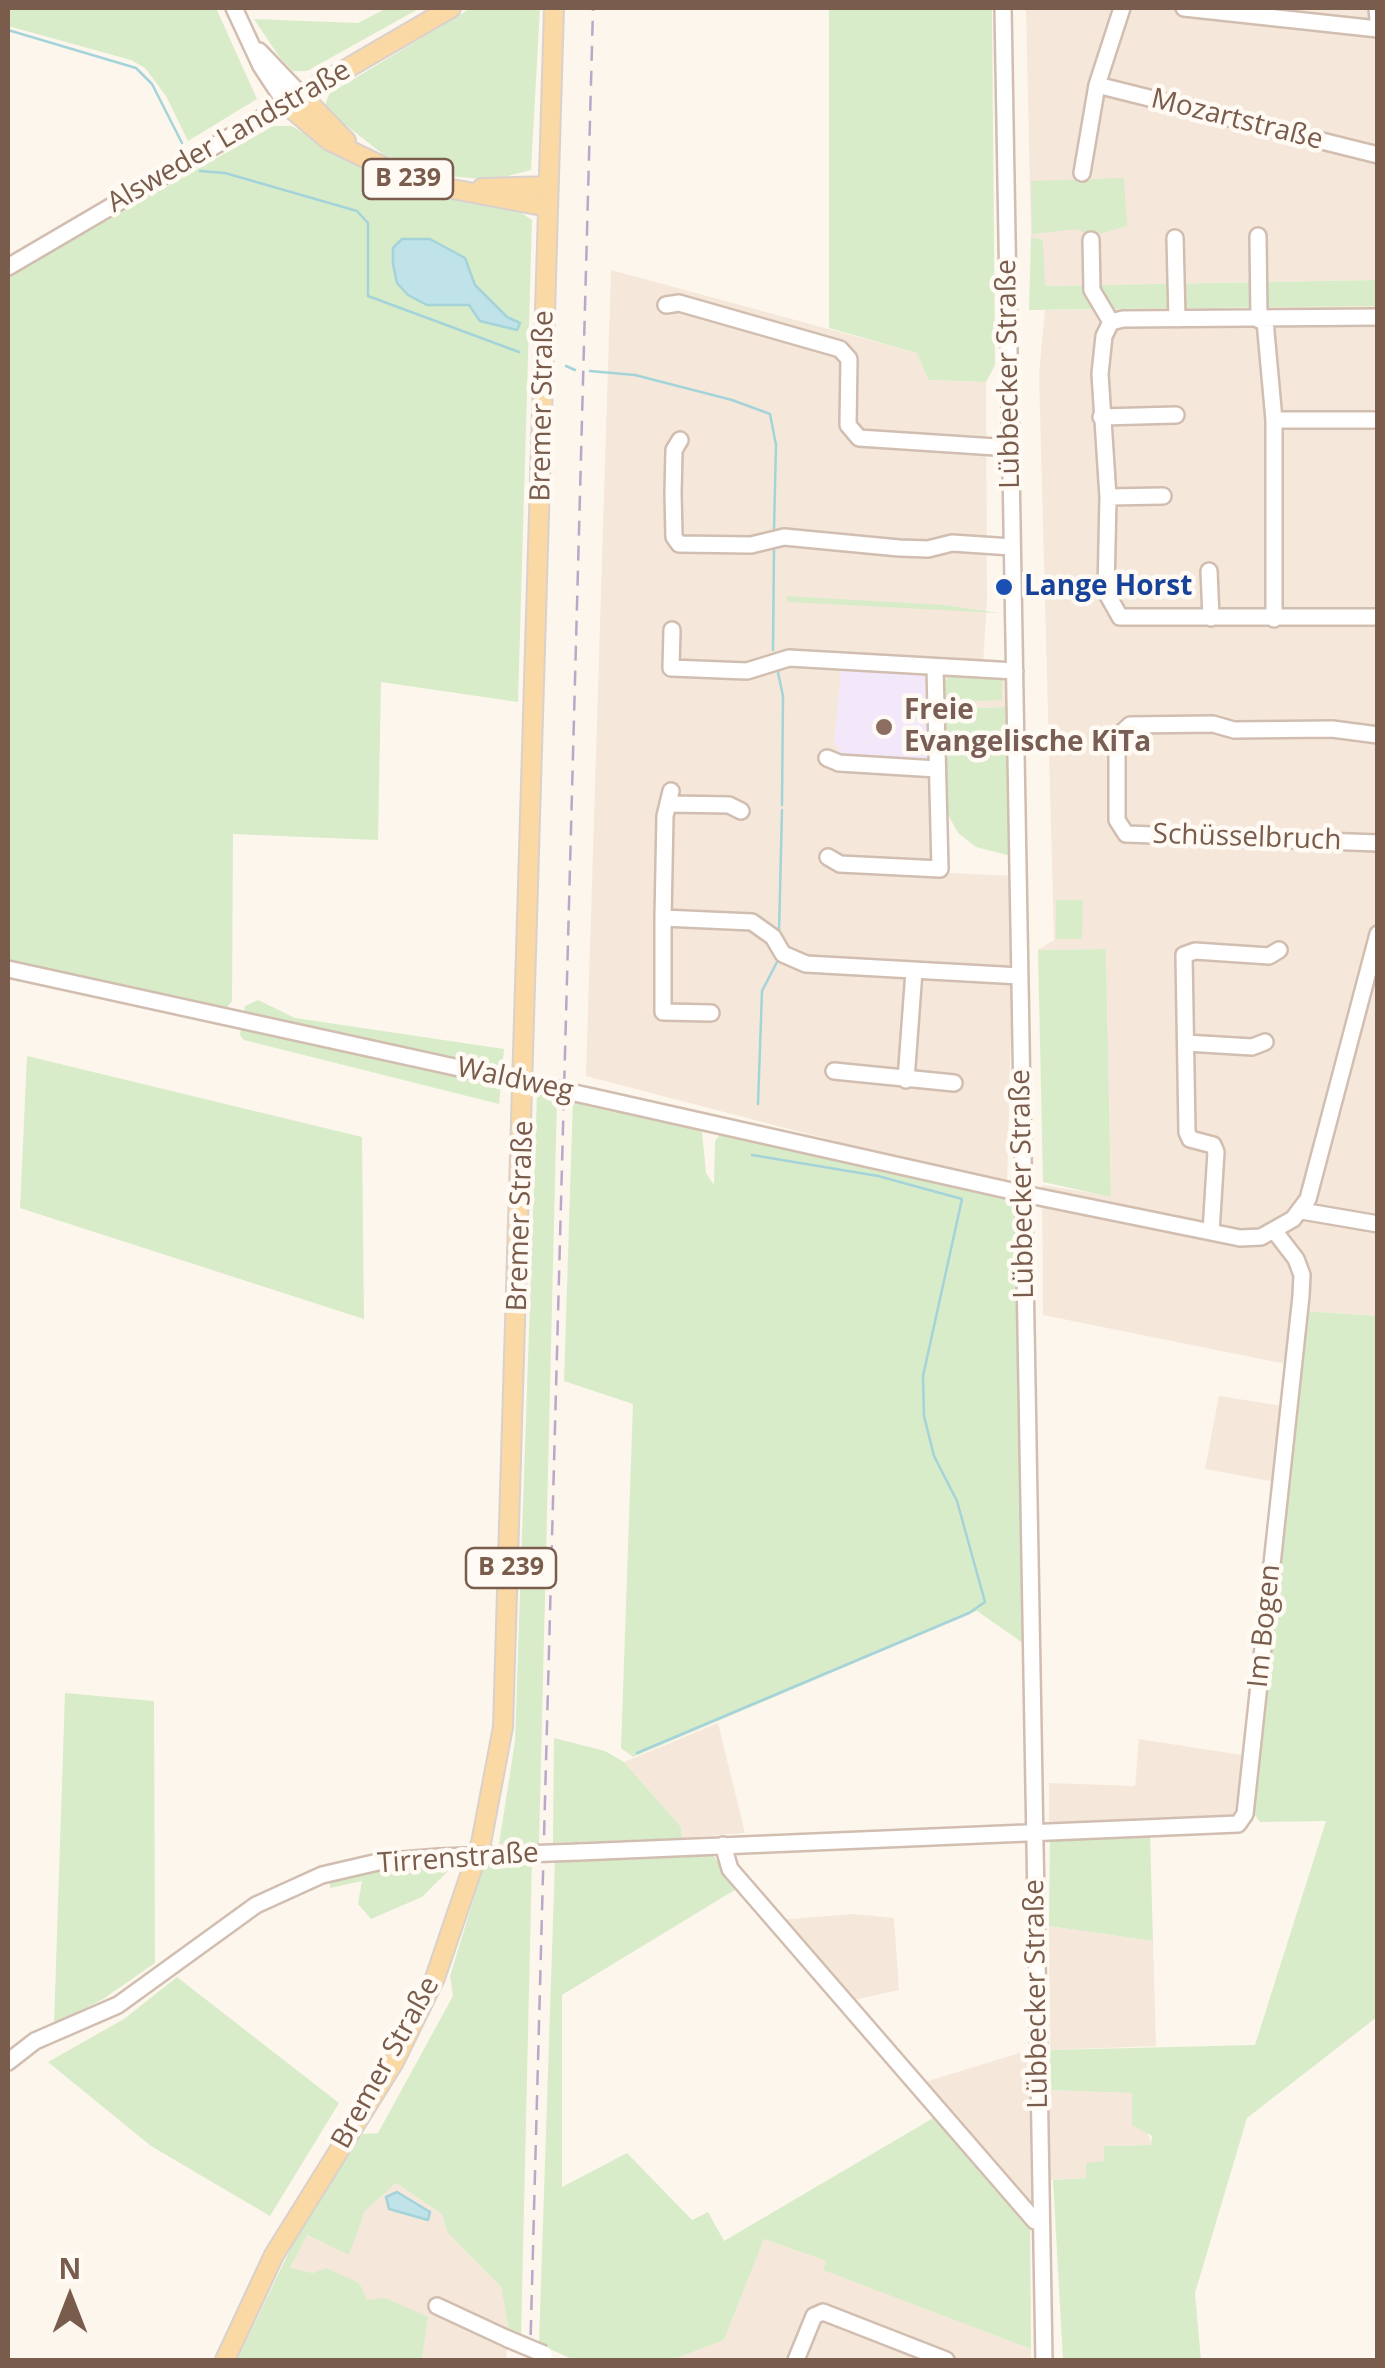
<!DOCTYPE html>
<meta charset="utf-8">
<style>
body{margin:0}
#map{position:relative;width:1385px;height:2368px;overflow:hidden;background:#fdf6ec;font-family:"Open Sans",sans-serif}
canvas{display:block}
.frame{position:absolute;inset:0;border:10px solid #7a5c4d;pointer-events:none}
.north{position:absolute;left:20px;top:2248px;width:100px;height:100px;-webkit-text-stroke:8px #fffaf3;paint-order:stroke;rotate:0deg;font-size:28px;font-weight:700;line-height:40px;text-align:center;color:#7a5c4d}
.north::after{content:'';display:block;margin:auto;width:35px;height:45px;background:#7a5c4d;clip-path:polygon(50% 0,100% 100%,50% 72%,0 100%)}
</style>
<div id="map">
<canvas width="1385" height="2368"></canvas>
<div class="frame"></div>
<div class="north">N</div>
</div>
<script>
const c = document.querySelector('canvas').getContext('2d');
c.lineJoin = 'round';
function fillPath(path, color) { c.fillStyle = color; c.fill(path, 'evenodd'); }
const poly = rows => new Path2D(rows.map(r => 'M' + r).join(''));
function strokePath(path, color, width, dash) { c.strokeStyle = color; c.lineWidth = width; c.lineCap = dash ? 'butt' : 'round'; c.setLineDash(dash || []); c.stroke(path); }
function write(font, color, halo, rows, align = 'center') {
  c.font = font + ' "Open Sans",sans-serif'; c.lineWidth = 9; c.setLineDash([]); c.textBaseline = 'middle'; c.strokeStyle = halo; c.fillStyle = color; for (const [text, x, y, turn = 0] of rows) {
    c.save(); c.translate(x, y); c.rotate((+turn || 0) * Math.PI / 180); c.textAlign = isNaN(turn) ? turn : align; if (halo) c.strokeText(text, 0, 0); c.fillText(text, 0, 0); c.restore();
  }
}
const residential = poly([
 [1026,8,1377,8,1377,280,1044,286,1043,240,1031,237],
 [611,270,917,353,928,380,986,382,987,599,983,664,1007,682,1008,707,940,709,933,759,930,872,1015,876,1007,1186,586,1076],
 [1377,306,1377,1316,1305,1311,1286,1364,1043,1315,1042,1185,1111,1196,1106,949,1038,950,1054,940,1039,374,1045,310],
 [1219,1396,1283,1406,1275,1482,1205,1469],
 [718,1723,745,1833,682,1838,681,1827,624,1762],
 [1139,1739,1248,1756,1237,1820,1049,1826,1049,1783,1135,1786],
 [853,1914,894,1918,899,1990,850,2001,779,1920],
 [1049,1926,1153,1941,1156,2046,1050,2050],
 [1029,2050,1031,2208,922,2083],
 [1048,2090,1133,2093,1152,2145,1104,2146,1104,2161,1086,2178,1050,2180],
 [396,2183,442,2214,447,2232,501,2287,509,2331,506,2360,422,2360,427,2317,367,2300,313,2273,290,2269,306,2235,349,2254,365,2211],
 [764,2239,826,2261,824,2270,1031,2349,1031,2360,672,2360,724,2340]
]);
const education = poly([
 [841,670,922,674,932,683,933,759,928,763,840,758,839,746,834,745]
]);
const green = poly([
 [8,8,216,8,257,99,188,141,166,96,145,68,131,60,8,26],
 [387,8,420,8,307,71,293,71,280,58,254,19,358,23],
 [471,8,540,8,531,170,492,180,438,175,384,155,324,108,329,94],
 [829,8,992,8,995,365,986,382,928,380,917,353,829,328],
 [273,126,292,126,325,146,431,193,520,212,532,220,518,702,381,682,378,840,233,834,232,1001,226,1009,8,962,8,277],
 [1124,178,1127,226,1090,237,1078,229,1032,234,1031,181],
 [1031,237,1043,240,1045,286,1377,280,1377,306,1029,310],
 [786,596,945,605,999,613,788,602],
 [949,677,1002,679,1002,700,943,702,943,683],
 [1008,707,1015,857,976,847,958,833,946,811,940,709],
 [1056,900,1083,900,1082,939,1056,939],
 [1106,949,1111,1197,1043,1182,1038,950],
 [258,1000,295,1018,504,1049,499,1104,244,1040,240,1035,245,1006],
 [27,1056,362,1137,364,1319,20,1208],
 [537,1095,557,1098,539,1844,499,1844,515,1741],
 [573,1099,695,1125,702,1132,706,1173,714,1185,715,1141,722,1132,1017,1200,1023,1643,977,1611,633,1757,621,1748,633,1404,564,1381],
 [1305,1311,1377,1316,1377,2017,1247,2118,1195,2293,1201,2360,1063,2360,1053,2180,1086,2178,1086,2163,1104,2161,1104,2146,1151,2145,1152,2136,1132,2125,1132,2093,1049,2090,1050,2050,1255,2045,1326,1821,1260,1822,1251,1810],
 [65,1693,154,1701,155,1963,103,1999,54,2025],
 [554,1738,605,1751,624,1762,681,1827,682,1838,553,1843],
 [1150,1832,1153,1941,1049,1926,1050,1834],
 [711,1853,738,1888,562,1995,562,2187,627,2153,692,2220,708,2212,724,2241,935,2117,1030,2228,1031,2349,823,2270,826,2261,764,2239,724,2340,672,2360,574,2360,539,2344,555,1860],
 [532,1860,521,2337,509,2331,501,2287,447,2232,442,2214,396,2183,365,2211,349,2255,307,2235,290,2268,313,2273,326,2268,359,2283,367,2300,385,2298,428,2317,422,2360,237,2360,299,2231,362,2134,378,2133,453,1996,450,1976,485,1862],
 [439,1863,453,1866,422,1897,371,1919,358,1904,362,1881,330,1888,330,1880,376,1870],
 [177,1977,339,2103,270,2216,151,2146,48,2062,124,2019]
]);
const water = poly([
 [402,239,430,239,465,258,475,285,507,317,520,323,517,330,480,321,469,305,427,305,408,295,397,283,393,264,393,248,402,239],
 [397,2192,430,2212,428,2220,389,2209,386,2197,397,2192]
]);
const stream = poly([
 [8,30,136,68,152,84,182,143],
 [200,171,225,173,357,211,368,223,368,296,519,352],
 [566,366,575,370],
 [590,371,635,375,732,400,770,414,776,445,774,529],
 [773,650,774,547],
 [777,668,783,696,782,805],
 [779,932,782,810],
 [758,1104,762,991,777,962],
 [637,1753,969,1613,985,1602,957,1501,934,1456,924,1416,923,1376,962,1199,878,1176,752,1155]
]);
const minor = poly([
 [1003,8,1044,2360],
 [1184,8,1378,29],
 [1377,8,1378,20],
 [259,51,301,95],
 [1097,85,1378,155],
 [1082,173,1097,85,1122,8],
 [1258,236,1259,320],
 [1175,238,1177,319],
 [1091,240,1092,290,1111,322],
 [8,267,286,104,261,66,234,8],
 [666,305,679,303,840,349,849,359,848,425,859,438,1011,448],
 [1378,317,1123,319,1111,322,1104,336,1100,374,1108,497,1106,592,1120,617,1378,617],
 [1265,321,1274,420,1274,619],
 [1101,417,1176,415],
 [1274,420,1378,420],
 [680,440,674,450,673,493,674,537,679,544,751,545,784,537,899,548,928,549,952,543,1012,547],
 [1108,497,1163,496],
 [1209,571,1211,618],
 [672,630,671,668,747,671,789,658,1015,671],
 [1378,735,1332,729,1234,730,1213,724,1130,725,1117,737,1117,820,1126,834,1378,843],
 [827,758,839,763,937,769],
 [671,791,665,816,663,918,752,922,773,937,783,954,806,964,1020,976],
 [672,804,729,805,741,811],
 [828,857,840,864,940,869,935,668],
 [663,918,663,1012,711,1013],
 [8,969,491,1075],
 [1186,1043,1252,1047,1265,1042],
 [834,1071,954,1083],
 [906,1080,914,971],
 [593,1097,1034,1196,1240,1238,1261,1237,1293,1219,1308,1199,1378,934],
 [1302,1211,1378,1224],
 [1211,1232,1216,1152,1213,1145,1190,1139,1187,1132,1184,955,1195,951,1269,956,1279,950],
 [723,1845,730,1869,1035,2221,1041,2221],
 [579,1852,1238,1824,1245,1814,1301,1296,1302,1275,1296,1259,1276,1233],
 [8,2062,35,2041,118,2005,256,1905,322,1875,378,1862,439,1857],
 [437,2306,508,2339],
 [796,2360,814,2316,823,2312,946,2360]
]);
const major = poly([
 [451,8,286,104,330,141,415,182,548,207],
 [301,95,346,141],
 [482,188,548,186],
 [225,2360,274,2255,394,2062,435,1978,481,1843,503,1727,554,8]
]);
const rail = poly([
 [530,2360,593,8]
]);
const minorBridge = poly([
 [491,1075,593,1097],
 [439,1857,579,1852],
 [508,2339,544,2354]
]);
const markers = [
 [1004,587,10,"#1a4fb4"],
 [884,727,10,"#8d6e63"]
];
const shields = [
 [408,179,90],
 [511,1568,90]
];
const shieldNames = [
 ["B 239",408,179],
 ["B 239",511,1568]
];
const streetNames = [
 ["Mozartstraße",1237,120,14],
 ["Alsweder Landstraße",229,137,-30],
 ["Lübbecker Straße",1009,374,-91],
 ["Bremer Straße",543,406,-89],
 ["Schüsselbruch",1247,838,2],
 ["Waldweg",515,1080,12],
 ["Lübbecker Straße",1023,1184,-91],
 ["Bremer Straße",521,1216,-88],
 ["Im Bogen",1265,1626,-84],
 ["Tirrenstraße",458,1859,-4],
 ["Lübbecker Straße",1037,1994,-91],
 ["Bremer Straße",386,2063,-61]
];
const transitNames = [
 ["Lange Horst",1024,587]
];
const educationNames = [
 ["Freie",904,711],
 ["Evangelische KiTa",904,743]
];
fillPath(residential, '#f5e8da');
fillPath(education, '#f3e8fa');
fillPath(green, '#d8ecc9');
fillPath(water, '#bfe3e8');
strokePath(water, '#a5d3da', 2.5);
strokePath(stream, '#a5d3da', 2.5);
strokePath(minor, '#d1beb0', 20);
strokePath(major, '#dad1cd', 22);
strokePath(minor, '#fff', 15);
strokePath(major, '#fbd9a5', 18);
strokePath(rail, '#b9a8c9', 2.5, [15, 10]);
strokePath(minorBridge, '#d1beb0', 20, []);
strokePath(minorBridge, '#fff', 15);
for (const [x, y, r, color] of markers) { const dot = new Path2D(); dot.arc(x, y, r, 0, 2 * Math.PI); c.fillStyle = color; c.fill(dot); strokePath(dot, '#fffaf3', 4); }
for (const [x, y, w] of shields) { const box = new Path2D(); box.roundRect(x - w / 2, y - 20, w, 40, 8); c.fillStyle = '#fffaf3'; c.fill(box); strokePath(box, '#7a5c4d', 2.5); }
write('bold 25px', '#7a5c4d', null, shieldNames);
write('28px', '#7a5c4d', '#fffaf3', streetNames);
write('bold 28px', '#164399', '#fffaf3', transitNames, 'left');
write('bold 28px', '#785e54', '#fffaf3', educationNames, 'left');
</script>
